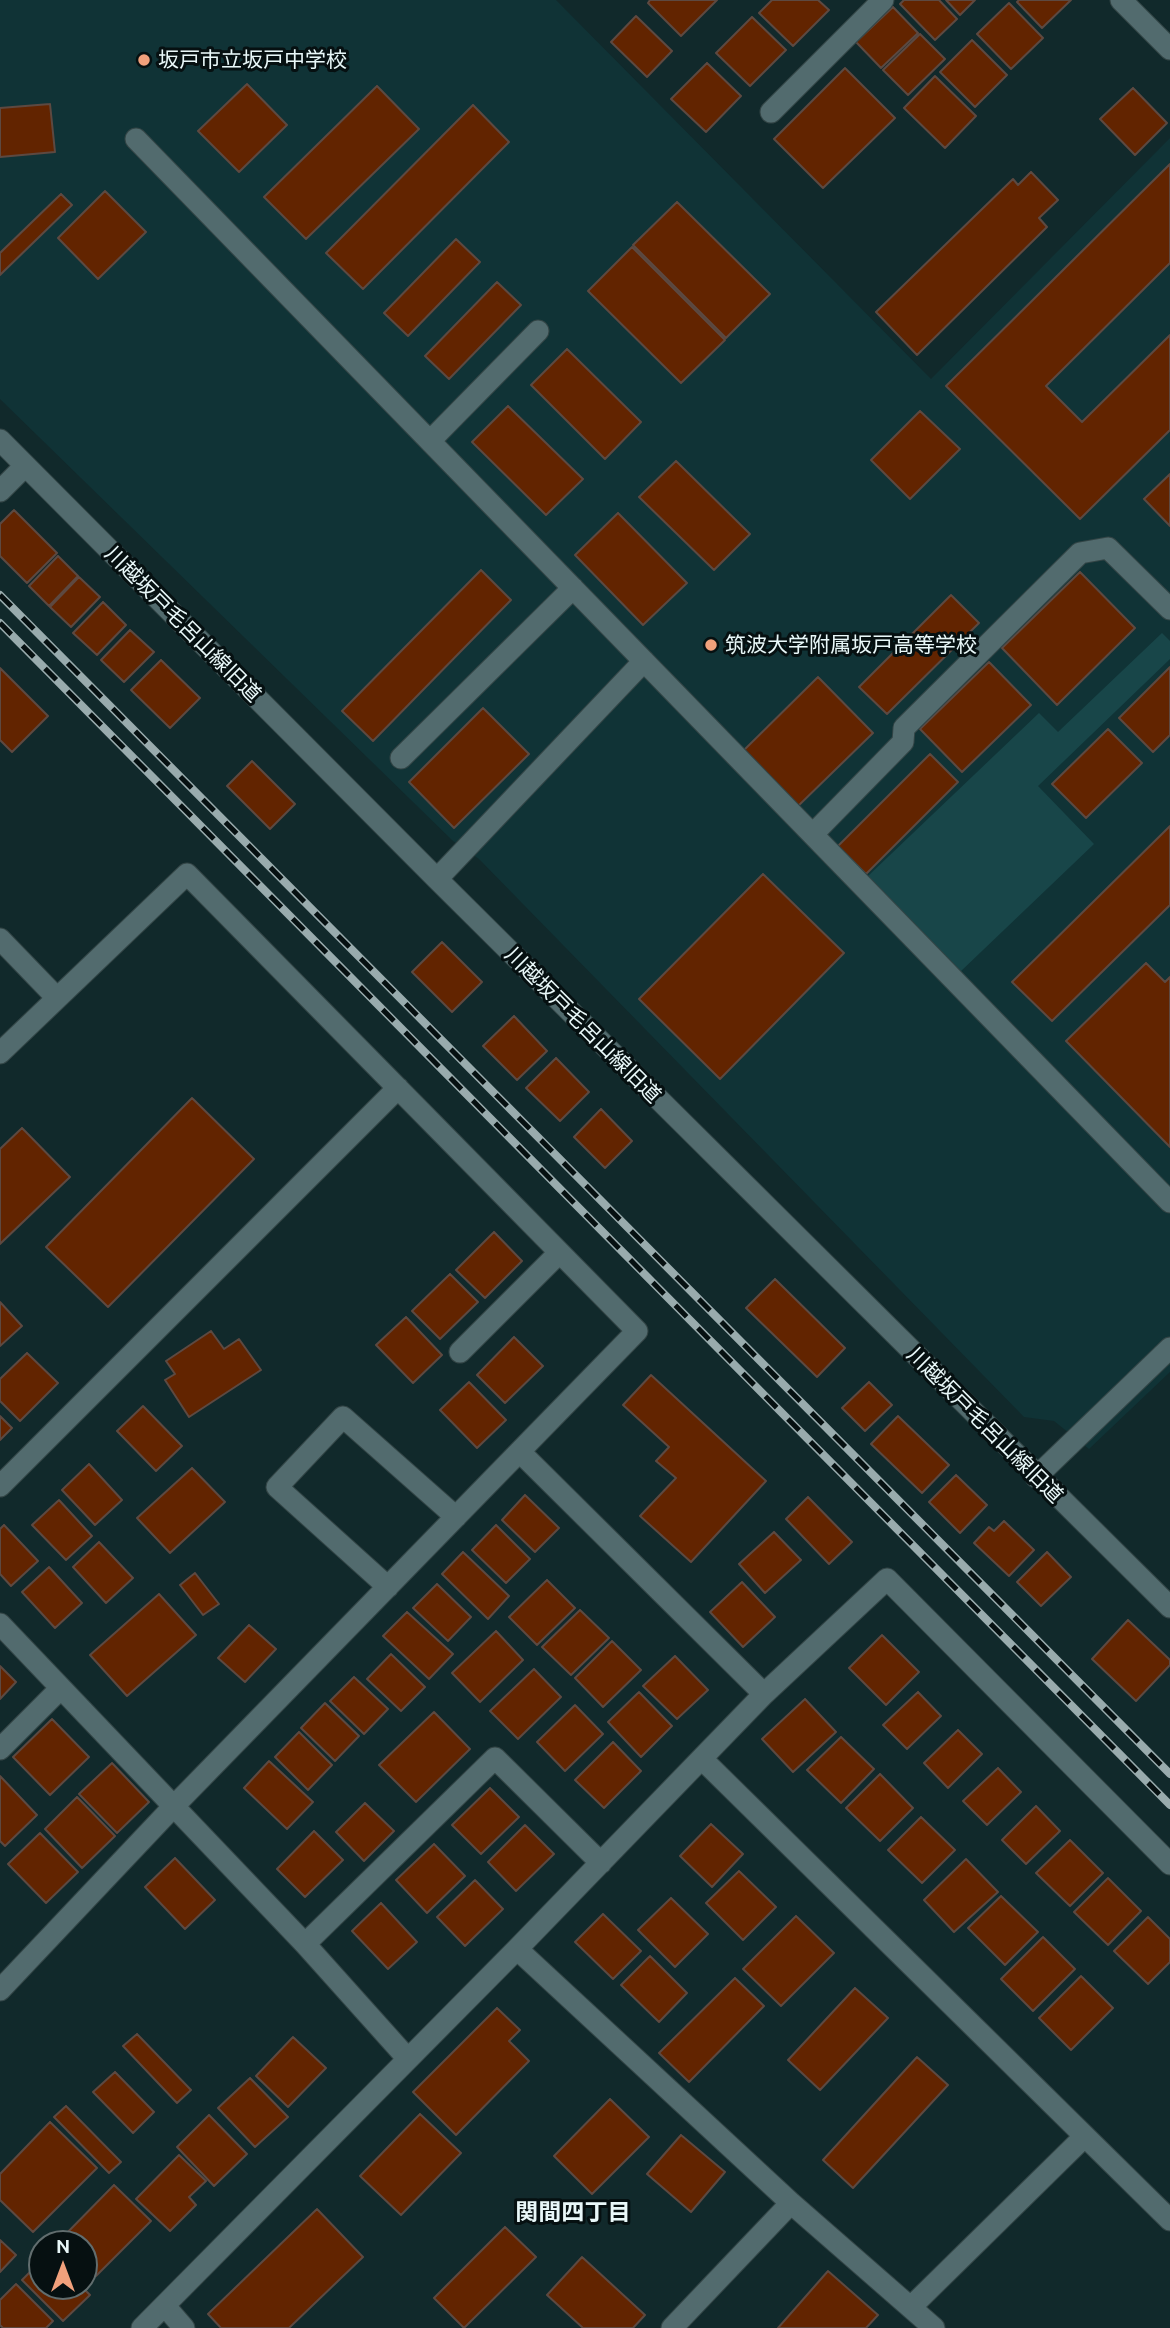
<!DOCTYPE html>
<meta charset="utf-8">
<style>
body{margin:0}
#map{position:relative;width:1170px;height:2328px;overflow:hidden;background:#11292b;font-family:Ubuntu,sans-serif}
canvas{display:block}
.north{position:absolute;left:28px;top:2230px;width:70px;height:70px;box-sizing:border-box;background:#061011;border:2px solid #616d6e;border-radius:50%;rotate:0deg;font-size:19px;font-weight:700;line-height:28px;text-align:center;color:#e9f8f9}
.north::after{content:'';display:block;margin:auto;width:24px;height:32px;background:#f1a17c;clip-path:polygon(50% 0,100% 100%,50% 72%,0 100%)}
</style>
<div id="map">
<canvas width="1170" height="2328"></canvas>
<div class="north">N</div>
</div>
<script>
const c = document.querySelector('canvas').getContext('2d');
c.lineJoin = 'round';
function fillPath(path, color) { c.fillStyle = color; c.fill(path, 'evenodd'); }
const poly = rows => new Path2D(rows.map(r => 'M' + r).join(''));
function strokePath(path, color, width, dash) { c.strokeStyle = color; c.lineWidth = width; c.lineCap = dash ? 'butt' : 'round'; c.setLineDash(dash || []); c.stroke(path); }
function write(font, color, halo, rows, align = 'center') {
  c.font = font + ' Ubuntu,"Noto Sans JP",sans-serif'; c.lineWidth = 6; c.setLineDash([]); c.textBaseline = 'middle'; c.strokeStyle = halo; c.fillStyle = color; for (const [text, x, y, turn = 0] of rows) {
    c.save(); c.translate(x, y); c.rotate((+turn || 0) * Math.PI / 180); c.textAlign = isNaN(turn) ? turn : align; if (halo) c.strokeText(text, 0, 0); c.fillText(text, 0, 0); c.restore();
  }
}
const built = poly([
 [0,0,556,0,931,379,1170,138,1170,1372,1089,1449,1054,1421,1024,1417,479,859,453,841,0,399]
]);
const green = poly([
 [1162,633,1170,641,1170,659,1038,786,1094,844,960,972,868,876,1039,713,1058,732]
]);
const building = poly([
 [650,0,717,0,681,36,648,3,650,0],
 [772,0,818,0,829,10,793,46,759,13,772,0],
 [904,0,939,0,957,19,935,40,900,4,904,0],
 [946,0,975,0,960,15,946,0],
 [1019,0,1071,0,1042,28,1017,2,1019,0],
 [1009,3,1043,38,1011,69,977,34,1009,3],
 [893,7,918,33,881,68,856,42,893,7],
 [636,16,672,51,647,77,611,42,636,16],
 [752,17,786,50,750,86,716,53,752,17],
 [920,34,945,59,908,95,883,70,920,34],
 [972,40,1007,75,975,107,940,72,972,40],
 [707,63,741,96,706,132,671,99,707,63],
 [845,68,895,118,823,188,774,139,845,68],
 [935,76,976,116,945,148,904,108,935,76],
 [247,84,287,125,239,172,198,131,247,84],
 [377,86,419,129,306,239,264,197,377,86],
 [1133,88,1167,123,1135,155,1100,119,1133,88],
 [50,104,55,152,0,157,0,108,50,104],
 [473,105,509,142,363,289,326,253,473,105],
 [1170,164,1170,263,1046,386,1082,422,1170,335,1170,430,1080,519,946,386,1170,164],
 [1031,172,1058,200,1039,218,1047,227,917,355,876,312,1013,179,1018,185,1031,172],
 [105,191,146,232,98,279,58,238,105,191],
 [61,194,72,205,0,275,0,253,61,194],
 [677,202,770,294,726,338,633,245,677,202],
 [456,239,480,262,408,336,384,313,456,239],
 [632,247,725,340,681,383,588,291,632,247],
 [497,282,521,305,449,379,425,356,497,282],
 [567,349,641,422,605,459,531,385,567,349],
 [508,406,583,479,546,515,472,442,508,406],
 [920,411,960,449,910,499,871,460,920,411],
 [676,461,750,534,714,570,639,497,676,461],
 [1170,474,1170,526,1144,499,1170,474],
 [14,510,57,553,27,583,0,556,0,524,14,510],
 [618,513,687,583,643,625,575,555,618,513],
 [58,556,78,576,49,606,29,586,58,556],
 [481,570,511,600,373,741,342,711,481,570],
 [1080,572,1135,628,1057,705,1002,648,1080,572],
 [79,577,100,597,71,627,50,607,79,577],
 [951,595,979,623,887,714,859,687,951,595],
 [103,602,126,625,97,655,73,633,103,602],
 [130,630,154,652,124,682,101,660,130,630],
 [161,660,200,698,170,728,131,690,161,660],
 [989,662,1031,705,962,772,920,729,989,662],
 [1170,667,1170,735,1153,752,1119,718,1170,667],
 [0,668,48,716,12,752,0,740,0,668],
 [818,677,873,733,795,809,740,754,818,677],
 [483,708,529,754,454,828,409,782,483,708],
 [1108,729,1142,763,1086,818,1052,784,1108,729],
 [930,754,958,782,866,874,838,846,930,754],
 [252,761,295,804,270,829,227,786,252,761],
 [1170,826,1170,905,1052,1021,1012,982,1170,826],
 [763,874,844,953,720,1079,639,999,763,874],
 [442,942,482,982,452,1012,412,972,442,942],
 [1146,963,1165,982,1170,977,1170,1147,1066,1041,1146,963],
 [514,1016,547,1051,517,1080,483,1046,514,1016],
 [556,1058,589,1092,560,1121,526,1088,556,1058],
 [192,1098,254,1159,108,1307,46,1247,192,1098],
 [601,1109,632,1141,605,1168,574,1137,601,1109],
 [22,1128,70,1177,0,1244,0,1149,22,1128],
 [494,1232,522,1261,485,1298,456,1270,494,1232],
 [450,1274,478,1302,440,1339,412,1311,450,1274],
 [775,1279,845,1348,817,1377,746,1308,775,1279],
 [0,1302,22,1326,0,1346,0,1302],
 [406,1317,442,1355,413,1383,376,1345,406,1317],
 [211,1331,224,1349,239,1339,261,1370,189,1417,165,1380,175,1374,166,1361,211,1331],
 [514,1337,543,1366,505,1403,477,1375,514,1337],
 [27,1353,58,1383,20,1421,0,1401,0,1379,27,1353],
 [651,1375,766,1481,691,1562,640,1516,676,1478,656,1461,669,1447,623,1405,651,1375],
 [469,1382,506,1420,477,1448,440,1410,469,1382],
 [869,1382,892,1405,865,1431,842,1408,869,1382],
 [143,1406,182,1446,156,1471,117,1431,143,1406],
 [0,1416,12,1428,0,1440,0,1416],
 [898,1416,949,1465,922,1493,871,1444,898,1416],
 [89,1464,122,1500,95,1525,62,1490,89,1464],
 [192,1468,225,1502,170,1553,137,1518,192,1468],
 [956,1475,987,1505,960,1533,929,1502,956,1475],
 [525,1495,559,1528,535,1552,502,1520,525,1495],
 [808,1497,852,1542,829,1564,786,1519,808,1497],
 [59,1500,92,1536,66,1560,32,1525,59,1500],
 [1004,1521,1034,1550,1009,1576,974,1543,989,1527,994,1531,1004,1521],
 [4,1525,38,1561,11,1586,0,1574,0,1529,4,1525],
 [496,1525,530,1559,506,1583,472,1550,496,1525],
 [774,1532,801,1560,765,1593,739,1564,774,1532],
 [99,1542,133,1578,106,1603,73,1567,99,1542],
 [463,1552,509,1596,488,1619,442,1574,463,1552],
 [1047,1552,1071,1577,1041,1606,1017,1582,1047,1552],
 [49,1567,82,1603,55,1628,22,1592,49,1567],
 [195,1573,219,1604,203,1615,180,1585,195,1573],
 [547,1580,575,1608,537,1645,509,1617,547,1580],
 [742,1582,775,1617,743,1647,710,1612,742,1582],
 [437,1584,471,1617,448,1641,413,1608,437,1584],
 [159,1594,196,1635,127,1696,90,1655,159,1594],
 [580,1610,609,1638,571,1675,542,1647,580,1610],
 [407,1612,453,1654,429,1679,383,1636,407,1612],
 [1128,1620,1170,1660,1170,1665,1136,1701,1092,1659,1128,1620],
 [249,1625,276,1649,245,1682,218,1658,249,1625],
 [496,1631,523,1660,480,1702,452,1673,496,1631],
 [882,1635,919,1672,886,1705,849,1668,882,1635],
 [612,1641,641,1670,603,1707,575,1678,612,1641],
 [391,1654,425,1687,401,1711,367,1679,391,1654],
 [675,1656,708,1690,677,1719,643,1686,675,1656],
 [0,1666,16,1682,0,1699,0,1666],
 [534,1669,561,1697,518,1739,490,1711,534,1669],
 [354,1677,388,1709,364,1734,330,1701,354,1677],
 [639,1692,672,1726,641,1757,608,1722,639,1692],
 [918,1692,941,1716,907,1749,883,1725,918,1692],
 [805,1699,836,1732,793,1772,762,1739,805,1699],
 [325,1703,359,1736,335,1761,301,1728,325,1703],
 [575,1705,603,1734,565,1771,537,1742,575,1705],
 [434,1712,470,1749,416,1802,379,1765,434,1712],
 [52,1719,89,1757,50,1795,13,1757,52,1719],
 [958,1730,982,1754,948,1788,924,1763,958,1730],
 [299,1732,332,1765,308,1790,275,1757,299,1732],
 [841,1737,874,1769,841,1803,807,1770,841,1737],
 [613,1742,641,1771,604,1808,575,1780,613,1742],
 [269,1761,313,1802,287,1829,244,1788,269,1761],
 [112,1763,149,1802,117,1833,79,1794,112,1763],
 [998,1768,1021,1792,987,1825,963,1801,998,1768],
 [880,1774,913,1808,880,1841,846,1808,880,1774],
 [0,1776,37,1815,5,1846,0,1841,0,1776],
 [490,1788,519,1817,481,1854,452,1825,490,1788],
 [77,1797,115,1836,82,1868,45,1829,77,1797],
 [365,1803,394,1831,364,1861,336,1832,365,1803],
 [1036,1806,1060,1831,1026,1864,1002,1840,1036,1806],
 [921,1817,955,1850,922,1883,888,1850,921,1817],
 [711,1824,743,1854,712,1887,680,1856,711,1824],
 [525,1825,554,1854,516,1891,488,1862,525,1825],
 [314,1831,343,1860,305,1897,277,1869,314,1831],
 [40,1833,78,1872,46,1903,8,1864,40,1833],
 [1070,1840,1103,1873,1070,1906,1036,1873,1070,1840],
 [434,1844,465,1876,427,1913,396,1880,434,1844],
 [175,1858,215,1900,185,1929,145,1887,175,1858],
 [966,1859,998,1892,954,1932,924,1900,966,1859],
 [739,1871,776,1907,743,1940,706,1903,739,1871],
 [1108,1878,1141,1911,1108,1945,1074,1912,1108,1878],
 [475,1880,503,1909,465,1946,437,1917,475,1880],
 [1001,1896,1038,1932,1005,1965,968,1928,1001,1896],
 [671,1898,708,1934,675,1967,638,1930,671,1898],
 [381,1903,417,1942,388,1969,352,1931,381,1903],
 [603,1914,641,1951,613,1979,575,1942,603,1914],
 [796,1916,834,1953,781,2006,743,1969,796,1916],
 [1148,1917,1170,1939,1170,1962,1148,1984,1114,1951,1148,1917],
 [1043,1937,1075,1969,1033,2011,1001,1979,1043,1937],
 [650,1956,687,1993,659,2022,621,1985,650,1956],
 [1081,1976,1113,2008,1071,2050,1039,2018,1081,1976],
 [735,1978,764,2006,689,2082,659,2053,735,1978],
 [855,1988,888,2018,820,2090,788,2060,855,1988],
 [497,2008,520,2030,509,2041,529,2061,456,2135,413,2092,497,2008],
 [137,2034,191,2090,177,2103,123,2046,137,2034],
 [293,2037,326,2068,288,2107,256,2076,293,2037],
 [917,2057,948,2085,853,2188,823,2160,917,2057],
 [115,2072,154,2112,133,2133,93,2092,115,2072],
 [250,2078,288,2117,255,2147,218,2108,250,2078],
 [610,2099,649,2137,592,2194,554,2156,610,2099],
 [66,2106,121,2162,109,2173,54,2117,66,2106],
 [420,2114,461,2153,401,2215,360,2176,420,2114],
 [209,2115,247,2154,214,2186,177,2147,209,2115],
 [50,2122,97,2168,33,2232,0,2200,0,2174,50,2122],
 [681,2135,725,2172,691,2212,647,2174,681,2135],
 [179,2155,206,2181,189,2197,196,2205,170,2231,136,2199,179,2155],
 [114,2185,151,2221,96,2276,84,2264,84,2244,64,2244,60,2240,114,2185],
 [317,2209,363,2257,289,2328,221,2328,208,2314,317,2209],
 [505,2227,536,2257,464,2328,434,2298,505,2227],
 [0,2240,16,2255,0,2272,0,2240],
 [582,2257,645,2315,633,2328,583,2328,547,2295,582,2257],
 [42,2260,42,2286,81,2286,90,2295,63,2321,22,2280,42,2260],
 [828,2271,878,2315,866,2328,778,2328,828,2271],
 [16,2284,53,2321,46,2328,3,2328,0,2325,0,2300,16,2284]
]);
const minor = poly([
 [1121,0,1170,49],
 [771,112,883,0],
 [136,139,1170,1202],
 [0,440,437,879,1170,1607],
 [430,441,538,331],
 [0,491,25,466],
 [401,758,573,588],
 [813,834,903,742,904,728,1080,553,1108,548,1170,609],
 [437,879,644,661],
 [0,939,57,998],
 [0,1053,187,874,637,1331,173,1807,0,1990],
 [460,1352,559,1253],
 [520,1452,764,1694],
 [1036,1477,1170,1348],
 [0,1486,398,1088],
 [388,1587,277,1487,343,1417,456,1517],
 [0,1624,305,1944,408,2059],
 [0,1749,61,1688],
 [702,1759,1170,2220],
 [305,1944,495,1758,601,1863],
 [517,1949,791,2203,934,2328],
 [165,2306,184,2328],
 [911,2307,1084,2137],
 [142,2328,517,1949,764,1694,887,1579,1170,1864],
 [672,2328,791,2203]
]);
const rail = poly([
 [0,595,1170,1774],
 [0,623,1170,1805]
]);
const markers = [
 [144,60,7,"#f1a17c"],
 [711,645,7,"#f1a17c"]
];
const poiNames = [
 ["坂戸市立坂戸中学校",158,60],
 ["筑波大学附属坂戸高等学校",725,645]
];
const streetNames = [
 ["川越坂戸毛呂山線旧道",183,624,45],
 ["川越坂戸毛呂山線旧道",583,1025,45],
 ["川越坂戸毛呂山線旧道",985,1425,45]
];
const neighbourhoodNames = [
 ["関間四丁目",573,2212]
];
fillPath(built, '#103336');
fillPath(green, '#184649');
fillPath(building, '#622400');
strokePath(building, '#5d4941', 2);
strokePath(minor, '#334546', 23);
strokePath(minor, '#526b6e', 21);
strokePath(rail, '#99abad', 8);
strokePath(rail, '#061011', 5, [16]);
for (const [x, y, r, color] of markers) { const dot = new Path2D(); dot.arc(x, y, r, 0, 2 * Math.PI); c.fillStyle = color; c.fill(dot); strokePath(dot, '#061011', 2.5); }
write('21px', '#e9f8f9', '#061011', poiNames, 'left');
write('21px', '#e9f8f9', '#061011', streetNames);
write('bold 23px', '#e9f8f9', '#061011', neighbourhoodNames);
</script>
